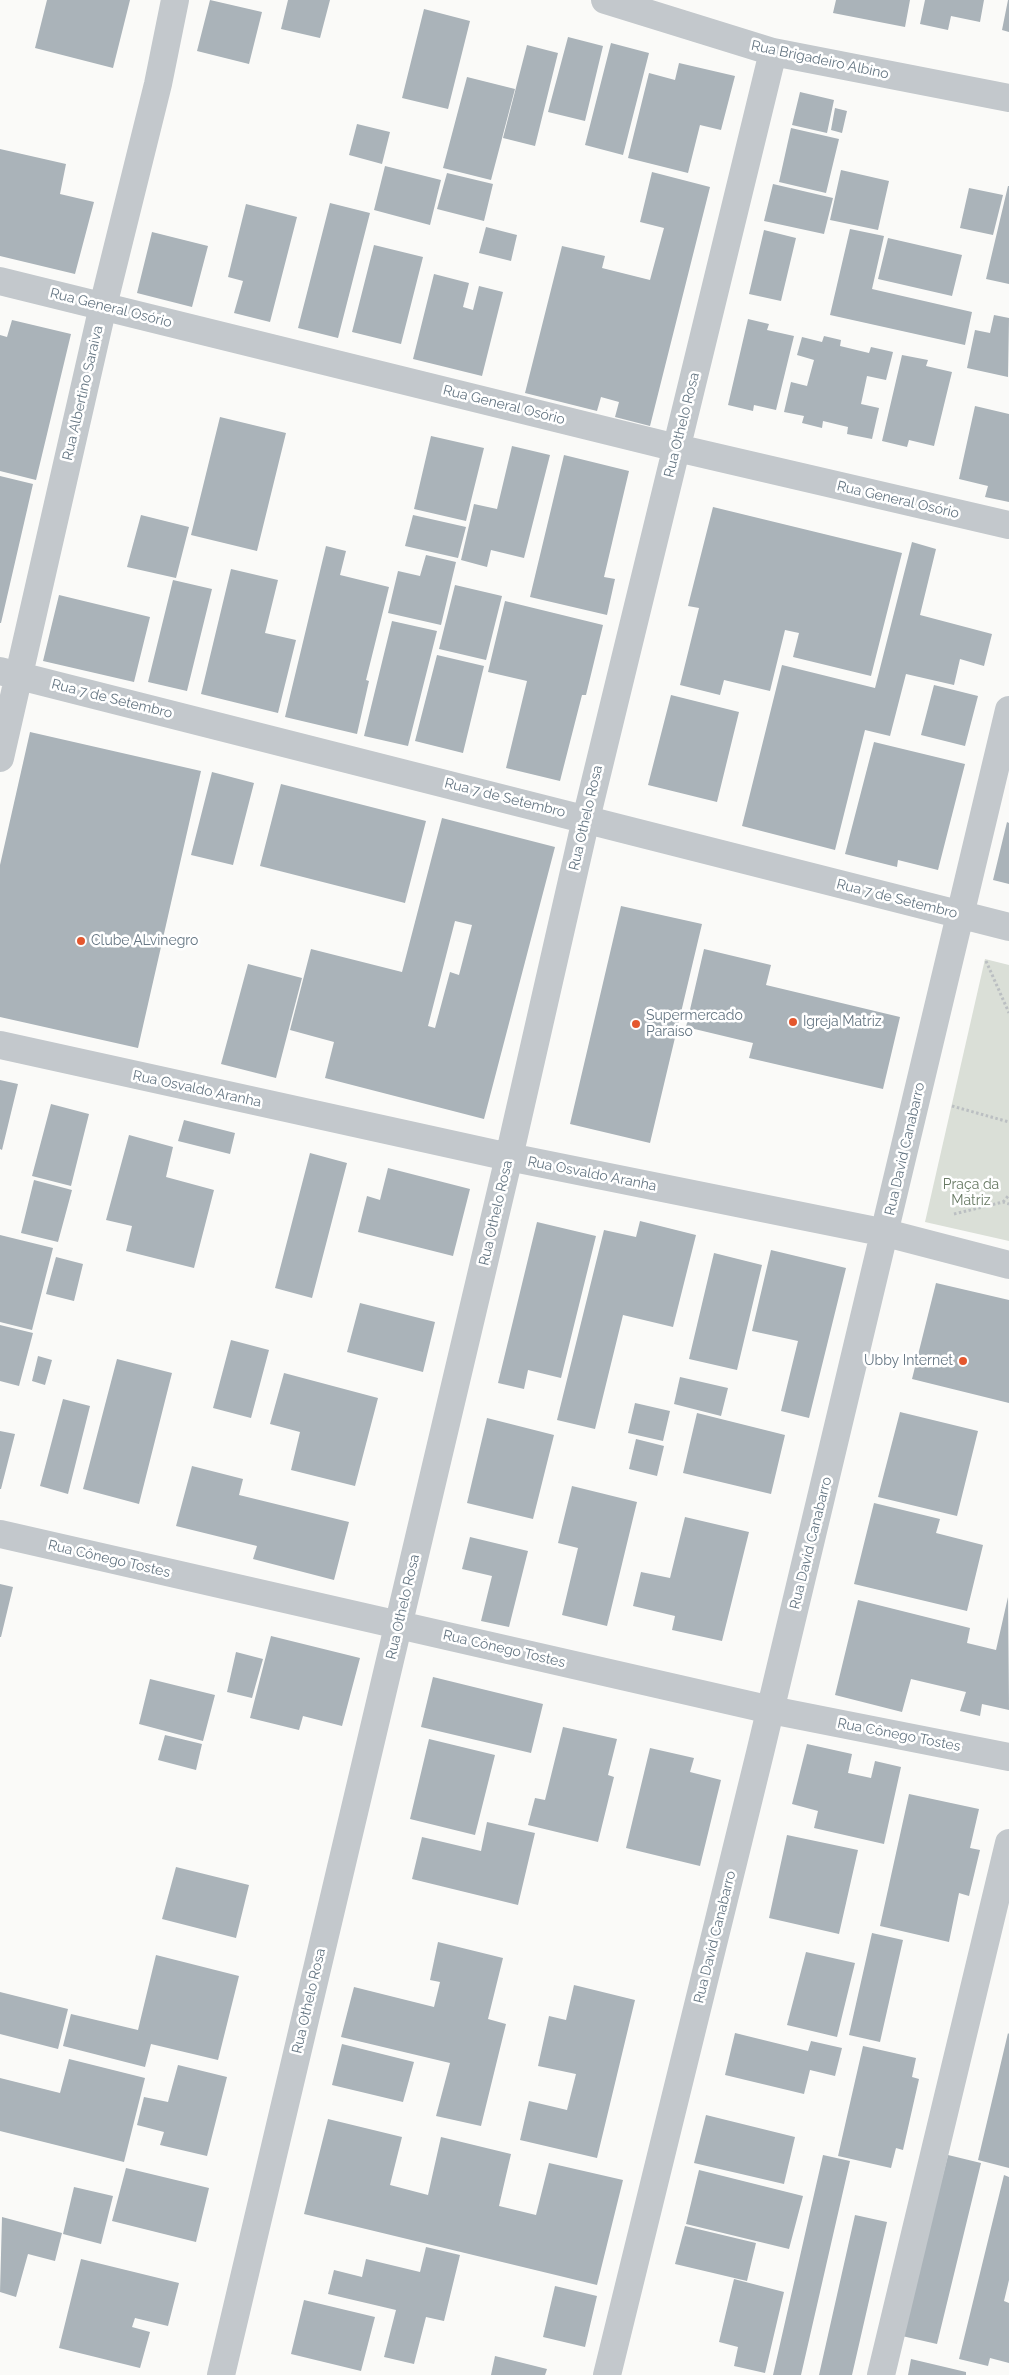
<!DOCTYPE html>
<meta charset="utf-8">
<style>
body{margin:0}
canvas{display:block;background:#fafaf8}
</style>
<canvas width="1009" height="2375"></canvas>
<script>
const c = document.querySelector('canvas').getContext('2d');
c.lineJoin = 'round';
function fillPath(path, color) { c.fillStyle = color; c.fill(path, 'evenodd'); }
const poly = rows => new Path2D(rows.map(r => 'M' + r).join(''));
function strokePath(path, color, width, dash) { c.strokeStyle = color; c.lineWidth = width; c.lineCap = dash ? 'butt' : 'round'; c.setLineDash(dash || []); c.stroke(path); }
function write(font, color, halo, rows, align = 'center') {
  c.font = font + ' Raleway,sans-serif'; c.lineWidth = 5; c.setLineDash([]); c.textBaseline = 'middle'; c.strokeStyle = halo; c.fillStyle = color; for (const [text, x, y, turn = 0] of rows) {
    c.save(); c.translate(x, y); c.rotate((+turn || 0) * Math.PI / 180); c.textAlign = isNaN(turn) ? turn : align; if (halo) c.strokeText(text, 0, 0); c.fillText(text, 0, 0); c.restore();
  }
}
const green = poly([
 [985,959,1009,965,1009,1241,925,1222]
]);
const building = poly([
 [47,0,130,0,113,68,35,48],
 [210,0,262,12,249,64,197,51],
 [288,0,330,0,320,38,281,29],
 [836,0,910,0,905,27,833,13],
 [925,0,984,0,980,22,951,16,948,30,920,24],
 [1008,0,1009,0,1009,32,1002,30],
 [424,9,470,21,448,109,402,98],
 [568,37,603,46,585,121,548,112],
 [611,43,649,53,623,155,585,145],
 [527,45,558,53,535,146,503,138],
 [679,63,735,76,721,130,700,125,688,173,628,158,649,73,675,80],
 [467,77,515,89,491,180,443,168],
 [800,92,834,100,827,133,792,125],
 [835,108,847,111,842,133,831,130],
 [357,124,390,132,382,164,349,155],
 [791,128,839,139,826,193,779,182],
 [0,149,66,164,60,194,94,202,75,274,0,256],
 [385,166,441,180,430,225,374,210],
 [841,170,889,181,878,230,830,220],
 [652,172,710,187,650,426,615,417,619,402,601,397,597,411,525,393,562,246,605,256,602,268,650,280,664,228,640,222],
 [447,173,493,184,484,221,437,209],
 [773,184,833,198,824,234,764,221],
 [1008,186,1009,186,1009,284,986,279],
 [969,188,1003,195,993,235,960,228],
 [330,203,370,213,338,338,298,328],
 [246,204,297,217,270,322,234,313,243,281,228,277],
 [486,227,517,235,511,261,479,253],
 [850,229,884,236,872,289,972,312,965,345,830,315],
 [764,230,796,238,781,301,749,294],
 [152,232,208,246,192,307,137,293],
 [888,238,962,255,952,296,878,279],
 [374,245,423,257,401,344,352,332],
 [434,274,469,283,463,307,473,310,479,286,503,292,482,376,413,359],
 [994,315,1009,318,1008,377,967,368,975,330,990,333],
 [748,319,769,324,767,330,794,336,776,410,754,405,753,411,728,405],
 [12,320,71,334,36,480,0,471,0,335,7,337],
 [824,336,841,340,840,346,869,353,871,347,893,352,886,380,867,376,861,404,879,408,872,439,847,434,848,427,823,421,822,428,802,423,804,416,784,412,791,382,807,386,814,360,797,355,802,337,822,342],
 [902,355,928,360,926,366,952,372,934,446,909,440,907,447,882,441],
 [975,406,1009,414,1009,502,985,497,988,486,959,479],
 [220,417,286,433,257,551,191,535],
 [431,436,484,448,466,521,414,509],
 [512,446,550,455,524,558,491,550,487,567,461,560,474,504,497,509],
 [564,455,629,471,604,577,615,579,607,615,530,597],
 [0,476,33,484,1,623,0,623],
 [713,507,902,553,871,676,793,657,799,633,785,630,770,691,724,680,720,695,680,685,699,608,688,606],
 [141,515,189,527,176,578,127,567],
 [413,515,466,527,458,558,405,546],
 [912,542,936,549,920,615,992,634,984,666,960,659,954,685,906,674,890,736,865,730,835,850,742,826,782,665,875,688],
 [326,546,346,551,340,575,389,587,366,680,369,681,357,734,285,717],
 [426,555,456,562,441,625,388,613,398,571,420,576],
 [231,569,278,580,265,633,296,640,278,713,201,694],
 [173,580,212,589,187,691,148,682],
 [455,585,502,596,486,660,439,649],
 [59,595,150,617,134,682,43,661],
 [505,601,603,625,586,695,582,695,560,781,506,768,527,681,488,672],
 [392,621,437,631,408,746,364,736],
 [437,655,484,666,463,753,415,741],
 [934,685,978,696,965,746,921,735],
 [671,695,739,712,717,802,648,785],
 [30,732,201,771,138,1048,0,1017,0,865],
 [874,742,965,764,938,870,898,860,897,867,845,854],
 [212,772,254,783,233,865,191,855],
 [281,784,426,821,405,903,260,866],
 [442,818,555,847,484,1119,325,1078,334,1042,290,1030,311,949,402,972],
 [455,921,472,925,459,975,450,972,435,1028,428,1026],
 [1007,822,1009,823,1009,884,993,880],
 [621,906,702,924,650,1143,570,1124],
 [704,949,771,965,766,985,900,1017,883,1089,749,1058,753,1043,686,1027],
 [248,964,302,978,276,1078,221,1064],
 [0,1080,18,1084,2,1150,0,1149],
 [51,1104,89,1114,71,1186,32,1176],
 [184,1120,235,1133,230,1154,178,1141],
 [129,1135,173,1147,166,1177,214,1190,194,1268,126,1251,132,1226,106,1220],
 [310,1153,347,1163,312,1298,275,1288],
 [388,1168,470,1189,453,1256,358,1232,367,1196,380,1200],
 [34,1180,72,1190,58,1242,21,1233],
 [640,1221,696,1235,673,1327,623,1315,595,1429,557,1420,604,1230,636,1237],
 [537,1222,596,1236,561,1378,528,1370,524,1389,498,1383],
 [0,1235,53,1248,32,1330,0,1322],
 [771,1250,846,1268,809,1418,781,1411,798,1341,752,1331],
 [714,1253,762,1265,737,1370,689,1359],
 [56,1257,83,1264,74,1301,46,1294],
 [936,1283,1009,1300,1009,1403,912,1379],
 [360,1303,435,1322,423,1372,347,1352],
 [0,1325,33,1333,19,1386,0,1381],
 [231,1340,269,1350,251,1418,213,1408],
 [38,1356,52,1360,45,1385,32,1381],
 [117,1359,172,1373,139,1504,83,1489],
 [284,1373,378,1398,355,1486,291,1470,300,1432,270,1424],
 [680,1377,728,1388,721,1416,674,1404],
 [63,1399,90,1406,68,1494,40,1486],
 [635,1403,670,1411,663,1441,628,1433],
 [900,1412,978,1431,957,1516,878,1497],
 [697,1413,785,1435,771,1494,683,1473],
 [487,1418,554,1435,533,1519,467,1503],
 [0,1431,15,1434,1,1489,0,1489],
 [636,1439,664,1446,657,1476,629,1469],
 [192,1466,243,1479,239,1495,349,1522,334,1580,253,1559,257,1546,176,1526],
 [572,1486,637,1502,607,1626,562,1615,578,1548,558,1543],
 [874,1503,940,1519,936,1533,983,1545,967,1611,854,1584],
 [685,1517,749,1532,722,1641,672,1630,675,1616,633,1606,641,1572,670,1578],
 [470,1537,528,1551,509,1627,481,1621,492,1576,462,1569],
 [0,1584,13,1587,1,1637,0,1637],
 [1008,1597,1009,1710,982,1704,980,1716,960,1711,966,1692,911,1679,902,1712,835,1695,858,1600,970,1628,967,1643,996,1650],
 [271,1636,360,1658,342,1726,303,1716,299,1730,250,1718],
 [236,1652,263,1659,252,1698,227,1692],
 [433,1677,543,1704,531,1753,421,1727],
 [150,1679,215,1695,203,1741,139,1724],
 [563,1727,617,1739,608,1775,614,1777,598,1842,528,1825,535,1798,545,1800],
 [165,1735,202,1744,196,1770,158,1760],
 [429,1739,495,1755,475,1835,410,1819],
 [807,1744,852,1754,848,1773,871,1778,875,1761,901,1767,884,1844,814,1828,818,1811,792,1804],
 [650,1748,694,1758,690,1772,721,1780,700,1866,626,1848],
 [909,1794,979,1809,970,1848,980,1850,969,1896,959,1893,949,1942,880,1926],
 [487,1822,535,1833,518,1905,412,1879,422,1837,481,1851],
 [787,1835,858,1850,839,1934,769,1918],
 [176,1867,249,1885,236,1938,162,1919],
 [872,1933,903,1940,880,2042,849,2035],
 [438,1942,503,1958,488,2019,506,2024,481,2126,436,2116,450,2063,341,2037,354,1987,434,2007,440,1982,430,1980],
 [806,1952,855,1963,837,2037,787,2025],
 [156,1955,239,1976,218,2060,151,2044,145,2067,63,2046,71,2014,138,2030],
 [574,1985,635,2000,597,2158,520,2140,529,2101,567,2110,576,2074,538,2066,549,2016,566,2020],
 [0,1992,68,2009,58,2049,0,2034],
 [735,2033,808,2051,811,2041,842,2048,835,2076,810,2070,804,2094,725,2075],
 [1008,2033,1009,2034,1009,2168,978,2160],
 [342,2044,414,2062,403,2102,332,2085],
 [863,2046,916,2058,912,2077,919,2079,903,2150,896,2148,891,2168,838,2156],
 [69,2059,145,2078,124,2162,0,2131,0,2078,60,2093],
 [178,2065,227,2077,207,2156,160,2145,164,2132,137,2125,144,2097,168,2102],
 [706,2115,795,2137,784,2184,694,2163],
 [328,2119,402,2137,390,2185,428,2195,441,2137,511,2154,499,2206,536,2215,549,2163,623,2180,597,2285,304,2214],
 [823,2155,850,2161,801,2375,773,2375],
 [948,2155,981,2163,937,2344,902,2336],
 [126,2168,209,2188,196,2242,112,2221],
 [699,2170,803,2196,789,2249,686,2224],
 [1004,2175,1009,2177,1009,2280,1004,2301,1009,2303,1009,2363,990,2358,988,2366,959,2359],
 [74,2187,113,2196,101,2244,63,2234],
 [855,2215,887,2222,852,2375,819,2375],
 [2,2217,62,2233,55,2261,28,2254,16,2297,0,2292],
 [685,2226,756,2243,747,2281,675,2264],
 [426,2247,460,2255,444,2321,426,2317,414,2364,384,2357,396,2310,328,2294,334,2270,362,2277,366,2259,420,2272],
 [81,2259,179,2283,168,2326,135,2318,132,2327,150,2332,140,2368,59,2348],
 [734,2279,784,2292,765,2373,734,2366,738,2347,719,2342],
 [555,2286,597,2296,585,2347,543,2337],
 [304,2300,375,2317,361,2371,291,2354],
 [495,2356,547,2369,545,2375,491,2375],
 [911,2359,966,2372,966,2375,908,2375]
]);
const path = poly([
 [986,961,1009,1013],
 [952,1106,1009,1122],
 [1003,1202,1009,1195],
 [954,1214,1003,1202,1009,1204]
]);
const minor = poly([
 [605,0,773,52,1009,98],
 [0,281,677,448,1009,525],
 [0,671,1009,927],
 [0,758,103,306,158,84,175,0],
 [0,1045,509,1157,886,1233,1009,1265],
 [0,1534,771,1710,1009,1757],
 [221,2375,509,1157,586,819,773,52],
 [607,2375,760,1753,1009,710],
 [881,2375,1009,1843]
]);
const markers = [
 [81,941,5,"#e4572e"],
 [793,1022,5,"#e4572e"],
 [636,1024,5,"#e4572e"],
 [963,1361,5,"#e4572e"]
];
const streetNames = [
 ["Rua Brigadeiro Albino",820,60,12],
 ["Rua General Osório",111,308,14],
 ["Rua Albertino Saraiva",83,393,-77],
 ["Rua General Osório",504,405,14],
 ["Rua Othelo Rosa",682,425,-76],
 ["Rua General Osório",898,500,13],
 ["Rua 7 de Setembro",112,699,14],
 ["Rua 7 de Setembro",505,798,14],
 ["Rua Othelo Rosa",586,818,-77],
 ["Rua 7 de Setembro",897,899,14],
 ["Rua Osvaldo Aranha",197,1089,12],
 ["Rua David Canabarro",905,1149,-77],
 ["Rua Osvaldo Aranha",592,1174,11],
 ["Rua Othelo Rosa",496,1213,-77],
 ["Rua David Canabarro",811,1543,-76],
 ["Rua Cônego Tostes",109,1559,13],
 ["Rua Othelo Rosa",403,1607,-77],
 ["Rua Cônego Tostes",504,1649,13],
 ["Rua Cônego Tostes",899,1735,11],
 ["Rua David Canabarro",715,1937,-76],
 ["Rua Othelo Rosa",309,2001,-77]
];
const poiNames = [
 ["Clube ALvinegro",91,941],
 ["Supermercado",646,1016],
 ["Paraíso",646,1032],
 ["Igreja Matriz",803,1022],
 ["Ubby Internet",953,1361,"right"]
];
const parkNames = [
 ["Praça da",971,1185],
 ["Matriz",971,1201]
];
fillPath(green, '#dadfd7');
fillPath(building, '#aab3b9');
strokePath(path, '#bbbfc2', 3, [2.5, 2.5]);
strokePath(minor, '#c3c8cc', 28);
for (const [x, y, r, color] of markers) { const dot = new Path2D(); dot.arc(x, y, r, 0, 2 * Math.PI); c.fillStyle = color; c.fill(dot); strokePath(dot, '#fff', 2); }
write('14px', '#657683', '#fff', streetNames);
write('14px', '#657683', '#fff', poiNames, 'left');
write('14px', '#687a64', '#fff', parkNames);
</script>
